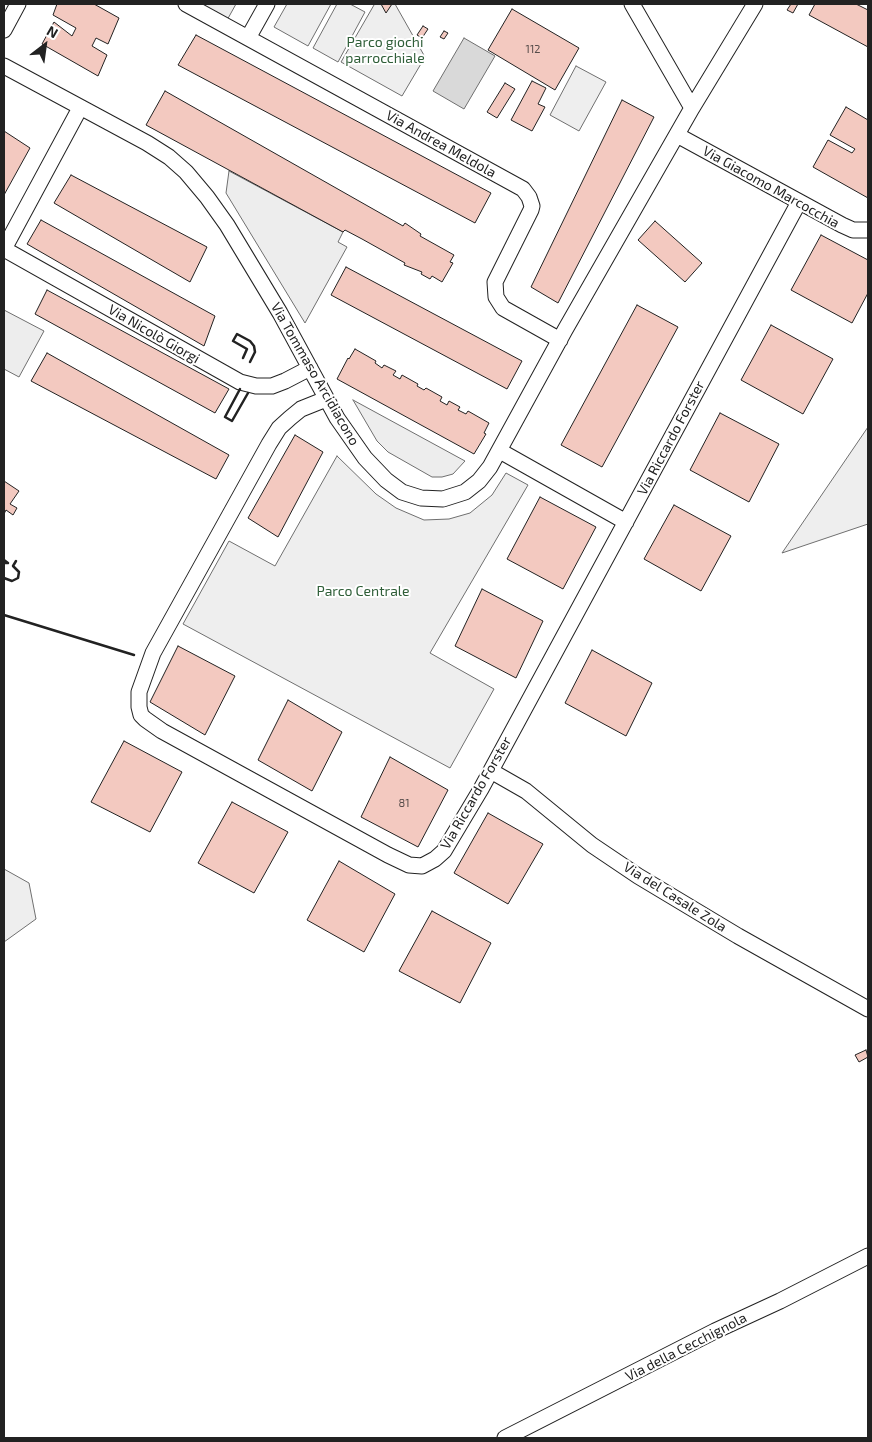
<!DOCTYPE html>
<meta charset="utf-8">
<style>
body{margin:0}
#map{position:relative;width:872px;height:1442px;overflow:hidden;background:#fff;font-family:"Exo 2",sans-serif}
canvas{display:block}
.frame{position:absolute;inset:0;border:5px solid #222;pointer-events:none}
.north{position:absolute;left:20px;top:20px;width:50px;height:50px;-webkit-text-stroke:4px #fff;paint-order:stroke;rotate:30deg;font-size:14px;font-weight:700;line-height:20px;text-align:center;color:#222}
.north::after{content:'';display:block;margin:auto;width:18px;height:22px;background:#222;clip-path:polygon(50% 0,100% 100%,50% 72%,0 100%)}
</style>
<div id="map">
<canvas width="872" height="1442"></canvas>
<div class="frame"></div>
<div class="north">N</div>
</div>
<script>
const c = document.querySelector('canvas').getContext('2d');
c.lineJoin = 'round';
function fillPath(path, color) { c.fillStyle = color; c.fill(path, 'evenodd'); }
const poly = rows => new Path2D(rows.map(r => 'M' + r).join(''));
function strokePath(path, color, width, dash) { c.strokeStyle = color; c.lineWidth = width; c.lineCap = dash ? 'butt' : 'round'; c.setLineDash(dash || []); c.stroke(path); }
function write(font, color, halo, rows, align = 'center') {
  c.font = font + ' "Exo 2",sans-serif'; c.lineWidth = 4; c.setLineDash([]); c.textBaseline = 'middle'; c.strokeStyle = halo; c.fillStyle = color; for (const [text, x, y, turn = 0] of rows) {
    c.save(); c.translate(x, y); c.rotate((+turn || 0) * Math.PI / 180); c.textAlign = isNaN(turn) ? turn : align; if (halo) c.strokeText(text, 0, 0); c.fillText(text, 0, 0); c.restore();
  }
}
const green = poly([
 [287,4,331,4,308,46,274,27,287,4],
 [337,4,350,4,365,12,338,62,313,48,337,4],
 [373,4,395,4,425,57,402,96,341,62,374,5,373,4],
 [576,66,606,82,579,131,550,115,576,66],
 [868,427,868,524,782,553,868,427],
 [337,456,376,494,396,508,424,520,449,519,470,513,492,495,506,473,528,485,430,653,494,689,450,768,183,624,229,541,275,566,337,456],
 [4,869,29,883,36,919,4,942,4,869]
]);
const parking = poly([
 [194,4,236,4,226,22,194,4],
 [229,171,343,232,338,242,347,247,305,323,226,193,229,171],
 [4,310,44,331,19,377,4,369,4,310],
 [353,400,465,461,453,474,442,477,432,477,388,452,377,441,353,400]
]);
const water = poly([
 [464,38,495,56,464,109,433,91,464,38]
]);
const building = poly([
 [57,4,94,4,119,18,108,44,96,38,92,46,107,55,98,76,42,44,54,22,72,36,76,28,53,15,57,4],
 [381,4,392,4,386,13,381,4],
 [791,4,798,4,793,13,787,10,791,4],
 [815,4,856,4,868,10,868,47,809,15,815,4],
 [512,9,579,48,555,90,488,50,512,9],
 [423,26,428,29,422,38,417,35,423,26],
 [444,31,448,33,444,39,440,37,444,31],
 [196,35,491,193,475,223,178,65,196,35],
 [532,81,546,88,538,104,545,107,532,131,511,120,532,81],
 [505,83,515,89,497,118,487,112,505,83],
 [165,91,403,226,405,223,421,234,420,236,454,255,450,262,453,263,442,282,432,276,430,279,421,274,422,272,404,265,405,263,362,239,345,230,343,232,146,125,165,91],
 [622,100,654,117,558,303,531,287,622,100],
 [846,107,868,120,868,198,813,167,828,140,852,153,855,149,830,135,846,107],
 [4,131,30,148,4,195,4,131],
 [71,175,207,247,190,282,54,203,71,175],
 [41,220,215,316,204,346,27,244,41,220],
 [655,221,702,263,685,282,638,240,655,221],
 [821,235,868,260,868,293,852,323,791,290,821,235],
 [346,267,522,361,507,389,331,295,346,267],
 [47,290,229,389,215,413,35,314,47,290],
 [637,305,678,327,602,467,561,445,637,305],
 [771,325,833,359,803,414,741,380,771,325],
 [355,349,376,361,375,363,382,368,384,365,396,371,393,375,400,379,402,375,418,384,417,386,424,390,426,388,442,397,440,401,447,405,449,401,460,407,458,410,466,414,468,411,489,423,484,433,486,434,474,454,337,379,348,358,349,359,355,349],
 [47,353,229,455,216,479,31,381,47,353],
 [720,413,779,444,749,502,690,470,720,413],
 [295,435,323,452,278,537,248,518,295,435],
 [4,481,19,491,10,504,17,508,13,515,6,510,4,514,4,481],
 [540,497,596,527,563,589,507,559,540,497],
 [674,505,731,536,701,591,644,559,674,505],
 [482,589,543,621,516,678,455,646,482,589],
 [178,646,235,676,205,735,150,702,178,646],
 [592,650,652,683,626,736,565,703,592,650],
 [288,700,342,732,312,791,258,760,288,700],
 [124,741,182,772,150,832,91,802,124,741],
 [390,757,448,790,418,847,361,817,390,757],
 [232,802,288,832,254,893,198,863,232,802],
 [488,813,543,844,508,904,454,873,488,813],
 [339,861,395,894,364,952,307,920,339,861],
 [432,911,491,943,460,1003,399,971,432,911],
 [866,1050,868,1057,859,1062,855,1055,866,1050]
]);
const minor = poly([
 [186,4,523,189,529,197,532,206,531,210,495,282,496,297,503,308,560,340],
 [632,4,692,108],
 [4,30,18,4],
 [248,38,267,4],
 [4,66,147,143,169,157,186,172,207,197,227,225,280,313,337,418,365,458,386,480,402,492,421,498,443,499,465,492,479,481,490,467,565,330,692,108,755,4],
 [677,135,842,225,853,230,868,230],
 [4,249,240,382,256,386,272,386,285,381,310,368],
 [4,249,80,108],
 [326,399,301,409,290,418,279,428,269,444,153,653,139,692,139,707,141,715,145,719,162,731,388,855,409,865,422,866,435,859,444,851,481,789,799,202],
 [500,451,626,522],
 [491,771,526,791,592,845,638,876,738,936,868,1009],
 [505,1438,715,1331,780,1301,868,1256]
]);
const wall = poly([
 [243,358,247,349,233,341,237,334,250,341,254,346,255,352,250,362],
 [240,389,225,417,232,421,248,393],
 [4,560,8,563,4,563],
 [4,578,12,581,18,578,19,572,13,566,16,561],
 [4,615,134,655]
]);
const numberNames = [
 ["112",533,49],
 ["81",404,803]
];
const parkNames = [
 ["Parco giochi",385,42],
 ["parrocchiale",385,58],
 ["Parco Centrale",363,591]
];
const streetNames = [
 ["Via Andrea Meldola",441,144,29],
 ["Via Giacomo Marcocchia",771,187,29],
 ["Via Nicolò Giorgi",154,334,30],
 ["Via Tommaso Arcidiacono",315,374,60],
 ["Via Riccardo Forster",671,438,-62],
 ["Via Riccardo Forster",476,793,-60],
 ["Via del Casale Zola",675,897,32],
 ["Via della Cecchignola",686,1347,-27]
];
fillPath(green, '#eee');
strokePath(green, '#6f6f6f', 1);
fillPath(parking, '#ededed');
strokePath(parking, '#6f6f6f', 1);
fillPath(water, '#d9d9d9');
strokePath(water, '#6f6f6f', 1);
fillPath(building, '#f3c9c0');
strokePath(building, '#222', 1);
strokePath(minor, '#222', 17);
strokePath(minor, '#fff', 15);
strokePath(wall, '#222', 2.5);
write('11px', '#564c4a', null, numberNames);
write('14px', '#2f5e38', '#fff', parkNames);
write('14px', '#222', '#fff', streetNames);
</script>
